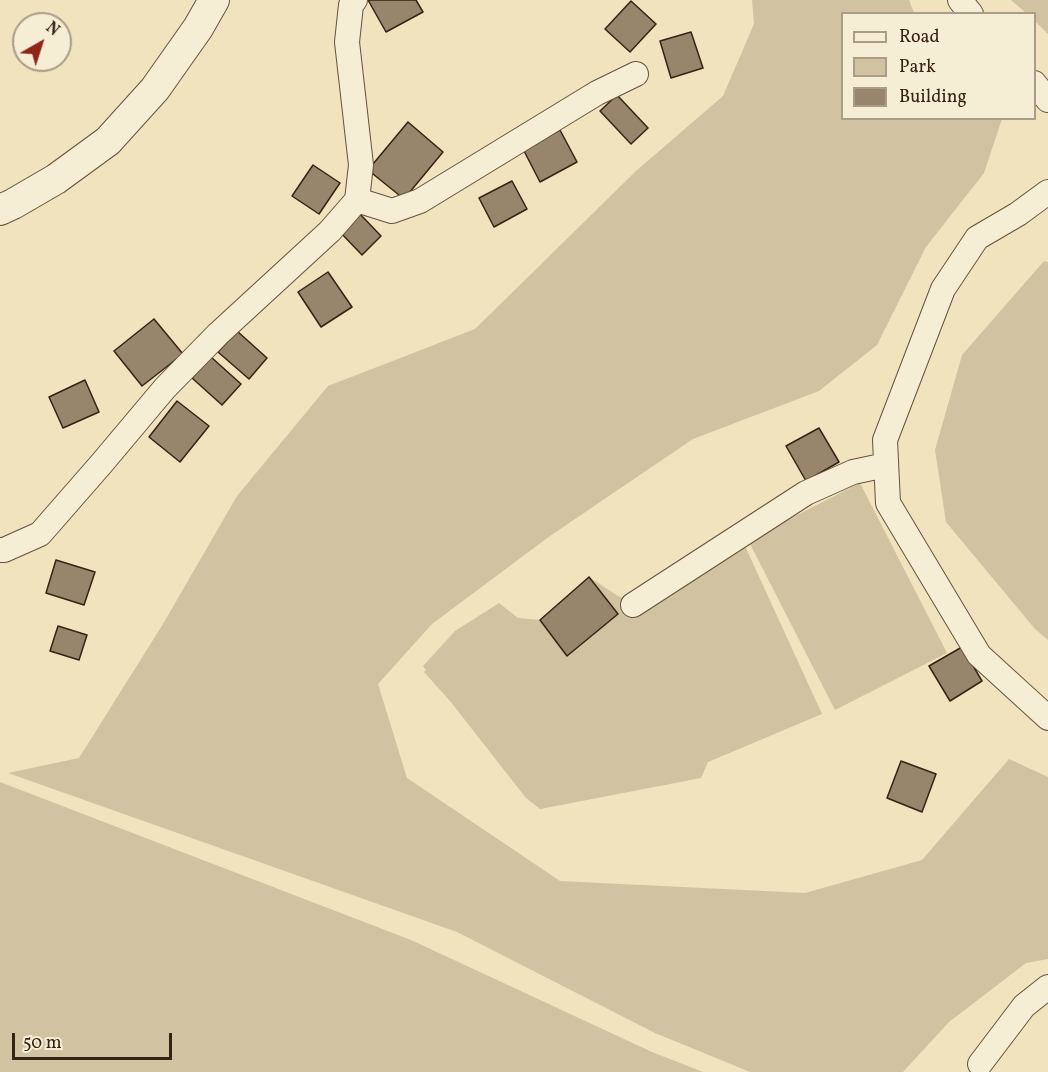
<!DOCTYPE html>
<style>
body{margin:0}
#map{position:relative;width:1048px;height:1072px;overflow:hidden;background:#f1e3be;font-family:Vollkorn,serif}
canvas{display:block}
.legend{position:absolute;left:841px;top:12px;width:195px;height:108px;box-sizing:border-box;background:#f6edd5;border:2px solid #aa9c88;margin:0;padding:8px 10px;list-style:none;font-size:18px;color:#372214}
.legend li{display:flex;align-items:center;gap:12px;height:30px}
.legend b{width:30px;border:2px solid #aa9c88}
.north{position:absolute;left:12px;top:12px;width:60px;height:60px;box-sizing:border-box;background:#f6edd5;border:2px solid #aa9c88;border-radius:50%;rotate:39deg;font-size:16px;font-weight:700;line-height:24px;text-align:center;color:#372214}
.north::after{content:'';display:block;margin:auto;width:21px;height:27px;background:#8f2418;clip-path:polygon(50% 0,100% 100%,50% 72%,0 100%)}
.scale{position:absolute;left:12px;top:1033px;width:160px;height:27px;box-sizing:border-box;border:3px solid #372214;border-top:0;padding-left:8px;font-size:18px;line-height:21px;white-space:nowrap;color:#372214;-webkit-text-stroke:4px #f6edd5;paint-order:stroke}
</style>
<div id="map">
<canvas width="1048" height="1072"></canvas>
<ul class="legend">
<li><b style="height:8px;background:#f6edd5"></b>Road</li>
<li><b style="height:16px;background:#d1c2a1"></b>Park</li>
<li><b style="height:16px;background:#98866c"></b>Building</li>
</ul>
<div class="north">N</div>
<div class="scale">50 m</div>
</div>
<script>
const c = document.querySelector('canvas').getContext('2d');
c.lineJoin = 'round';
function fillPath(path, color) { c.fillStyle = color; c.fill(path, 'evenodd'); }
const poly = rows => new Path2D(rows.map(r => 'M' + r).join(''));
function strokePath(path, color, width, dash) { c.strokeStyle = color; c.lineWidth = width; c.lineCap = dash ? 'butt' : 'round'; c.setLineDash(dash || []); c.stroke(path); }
const green = poly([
 [752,0,909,0,914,13,842,14,842,118,1002,119,984,173,926,247,877,345,819,391,693,439,550,536,432,624,378,684,407,778,560,881,805,893,922,860,1009,759,1048,777,1048,959,1026,963,949,1022,903,1072,750,1072,655,1033,457,932,8,773,79,758,163,624,237,496,328,386,475,329,636,171,723,96,754,24],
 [1011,0,1048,0,1048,34,1035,21,1034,14,1026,13],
 [1044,261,1048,262,1048,640,1035,629,946,522,935,450,962,355],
 [860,483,947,653,835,710,748,540],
 [745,546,822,714,708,762,701,778,540,809,526,798,450,701,424,672,426,670,423,666,455,631,499,603,518,618,540,620,589,577,618,596,643,604],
 [0,782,411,940,652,1052,703,1072,0,1072]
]);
const building = poly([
 [368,0,416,0,423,12,386,32,368,0],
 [631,1,656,24,630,52,605,29,631,1],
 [691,32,703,68,671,78,660,41,691,32],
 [617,95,648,128,631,144,600,111,617,95],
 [408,122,443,152,404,199,368,170,408,122],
 [560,130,577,162,540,182,523,149,560,130],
 [313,165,340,183,319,214,292,196,313,165],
 [512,181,527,209,494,227,479,198,512,181],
 [359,213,381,236,362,255,340,232,359,213],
 [328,272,352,307,321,327,298,292,328,272],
 [154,319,183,354,142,386,114,351,154,319],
 [237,331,267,358,249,379,218,352,237,331],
 [211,357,241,384,222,405,192,378,211,357],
 [85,380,99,412,63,428,49,397,85,380],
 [177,401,209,426,180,462,149,437,177,401],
 [819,428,839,462,806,481,786,446,819,428],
 [56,560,95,572,84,605,46,593,56,560],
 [589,577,618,614,567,656,540,620,589,577],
 [58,626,87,635,79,660,50,651,58,626],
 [962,647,982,681,950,701,929,666,962,647],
 [901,761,936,774,922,812,887,798,901,761]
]);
const minor = poly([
 [960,0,971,14],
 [1034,83,1048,100],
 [1048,192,1018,214,977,238,943,289,885,440,888,503,979,655,1048,718],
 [357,200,392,211,420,201,597,93,636,74],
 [0,550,4,550,40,534,102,463,165,388,218,334,330,231,357,200,361,165,347,42,351,5,355,0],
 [633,605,806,493,853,472,886,465],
 [980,1064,1024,1006,1048,987]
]);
const tertiary = poly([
 [0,210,13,204,56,179,108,141,155,89,198,28,214,0]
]);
fillPath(green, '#d1c2a1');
fillPath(building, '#98866c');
strokePath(building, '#372214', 1.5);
strokePath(minor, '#66523e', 26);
strokePath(tertiary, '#66523e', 32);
strokePath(minor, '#f6edd5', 24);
strokePath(tertiary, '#f6edd5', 30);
</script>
